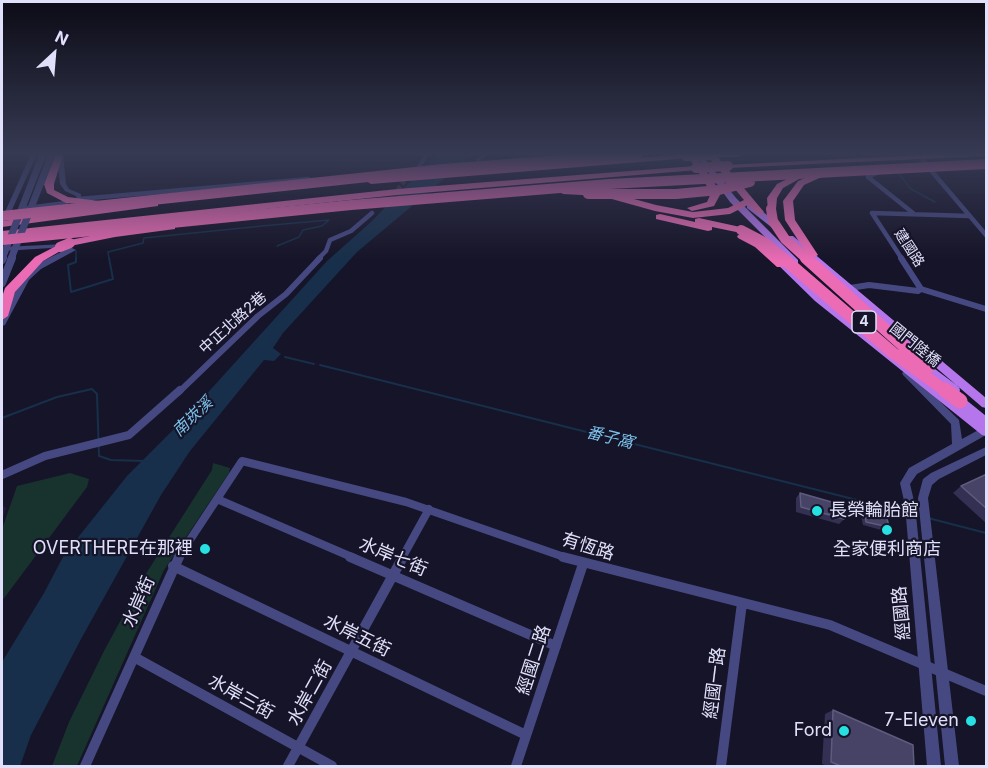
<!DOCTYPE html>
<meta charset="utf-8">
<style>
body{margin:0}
#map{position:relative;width:988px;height:768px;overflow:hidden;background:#161428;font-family:Inter,sans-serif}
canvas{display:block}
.frame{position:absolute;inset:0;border:3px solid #e0e0fb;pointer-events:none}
.north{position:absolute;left:24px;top:24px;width:60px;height:60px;-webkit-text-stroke:4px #161428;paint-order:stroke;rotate:26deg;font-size:16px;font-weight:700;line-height:24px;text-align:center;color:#e0e0fb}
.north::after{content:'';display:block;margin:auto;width:21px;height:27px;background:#e0e0fb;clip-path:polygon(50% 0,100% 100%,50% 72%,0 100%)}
</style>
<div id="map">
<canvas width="988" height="768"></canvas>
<div class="frame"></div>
<div class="north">N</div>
</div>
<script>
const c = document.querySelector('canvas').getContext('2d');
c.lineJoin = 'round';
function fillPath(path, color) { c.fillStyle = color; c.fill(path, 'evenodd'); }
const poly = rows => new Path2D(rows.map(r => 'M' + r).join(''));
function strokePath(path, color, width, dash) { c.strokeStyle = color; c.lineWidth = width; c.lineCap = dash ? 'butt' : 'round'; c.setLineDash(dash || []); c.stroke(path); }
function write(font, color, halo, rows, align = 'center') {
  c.font = font + ' Inter,"Noto Sans TC",sans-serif'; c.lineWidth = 4.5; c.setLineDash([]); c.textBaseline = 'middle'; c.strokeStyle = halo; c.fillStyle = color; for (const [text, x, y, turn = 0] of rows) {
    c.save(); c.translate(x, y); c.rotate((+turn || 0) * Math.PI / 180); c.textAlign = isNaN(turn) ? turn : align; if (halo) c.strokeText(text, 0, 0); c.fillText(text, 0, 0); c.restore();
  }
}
const green = poly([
 [213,463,230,468,229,473,164,570,77,766,52,766,69,722,105,649,147,572,212,470],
 [70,473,89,479,87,487,2,601,2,529,17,486]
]);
const water = poly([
 [437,154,474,154,357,252,283,333,273,348,281,354,274,361,264,360,190,451,161,495,81,639,31,735,20,766,2,766,2,662,44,593,64,555,127,476,183,420,327,261,371,222]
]);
const streamFar1 = poly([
 [898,173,911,189,935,202],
 [261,226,329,220,322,226,303,230,299,237,277,246],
 [76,251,76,259],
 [109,259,108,252,143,243,144,238,262,226]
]);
const stream = poly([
 [76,258,76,262,68,265,71,292,113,279,109,258],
 [285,357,314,364],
 [320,365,901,511],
 [2,418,57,397,92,389,97,394,99,456,111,460,145,461],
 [928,518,986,533]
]);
const minorTunnel = poly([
 [393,194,410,176]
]);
const minorFar3 = poly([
 [478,160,485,154],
 [923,161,986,235],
 [412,170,417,170,427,154],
 [876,173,868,177,913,213],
 [79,199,308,179],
 [27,208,66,203],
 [318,259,326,251,330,240,351,231,372,213],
 [902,259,872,213,970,216]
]);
const minorFar2 = poly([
 [901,258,921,289],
 [850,288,869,285,918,291,921,289,986,309],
 [179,392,258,316,286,294,320,258]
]);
const minorFar1 = poly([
 [2,475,45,456,129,435,180,390],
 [217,499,354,558],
 [178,558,242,461,406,502,567,558],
 [402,558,429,509]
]);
const minor = poly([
 [350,557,556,646],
 [563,557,830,625,986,691],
 [173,566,526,735],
 [134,657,332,766],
 [85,766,179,557],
 [288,766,403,557],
 [516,766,583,564],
 [721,766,742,603]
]);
const tertiary = poly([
 [31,154,37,154,11,212,6,213,5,212,31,154],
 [57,154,63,154,66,184,69,189,81,194,81,200,77,200,76,196,65,191,60,184,57,154],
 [66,244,70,246,68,247,2,251,2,247,66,244],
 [69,248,72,248,76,250,41,269,29,280,5,325,2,326,2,317,23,277,35,265,69,248],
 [906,370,909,371,959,420,962,439,982,428,986,428,986,435,917,474,910,484,915,505,941,766,927,766,905,505,900,483,909,468,952,444,951,424,903,375,902,373,906,370],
 [986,447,986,455,939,479,932,485,928,498,959,766,945,766,918,498,923,479,931,473,986,447]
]);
const primary = poly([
 [695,154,701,154,736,198,798,260,798,264,792,264,730,202,695,154],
 [747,204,753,204,781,226,781,230,775,230,747,208,747,204],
 [787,236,793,236,986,398,986,408,982,407,787,240,787,236],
 [774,253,777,254,821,297,951,399,952,395,960,395,986,416,986,436,982,435,815,301,771,258,771,254,774,253],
 [923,360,959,387,960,390,959,393,951,393,919,367,918,364,919,361,923,360]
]);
const motorway = poly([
 [56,154,63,155,54,184,54,190,68,197,99,201,99,205,66,203,47,193,44,184,56,154],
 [687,154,696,156,721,193,714,206,692,211,687,208,707,202,711,193,697,170,397,195,2,237,2,231,397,189,694,166,689,158,371,184,366,181,371,178,687,154],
 [706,154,743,154,739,157,718,157,724,165,939,154,986,154,986,156,727,168,764,212,759,215,748,205,730,214,693,218,655,211,601,196,563,194,558,191,563,188,601,190,656,205,693,212,728,208,744,200,706,154],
 [825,169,828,170,828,174,804,185,793,201,795,220,818,255,813,258,809,257,785,220,783,201,798,181,825,169],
 [803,171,810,173,783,188,777,198,776,209,768,211,767,198,777,184,803,171],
 [155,201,158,202,158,206,2,227,2,221,155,201],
 [660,214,695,222,695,219,699,218,745,228,746,230,741,233,712,227,712,230,708,231,656,219,656,215,660,214],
 [171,224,175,225,175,229,115,237,70,246,65,243,70,240,115,231,171,224],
 [742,233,763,243,785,263,785,267,777,267,755,247,738,238,737,236,742,233],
 [60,244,64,245,64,249,43,261,15,292,8,316,2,320,2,297,5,288,35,257,60,244]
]);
const tertiaryBridgeFar1 = poly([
 [2,259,43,154],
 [11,259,52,154]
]);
const tertiaryBridge = poly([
 [2,260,3,258],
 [2,283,12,258]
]);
const motorwayBridgeFar2 = poly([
 [686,156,714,155],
 [696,168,728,166],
 [588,194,676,194,719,190,750,182],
 [771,209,773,221,785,239,807,259],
 [2,216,443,169,638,154],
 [741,230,766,243,785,259],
 [2,240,351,205,609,184,986,164],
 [60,247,70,243]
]);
const motorwayBridgeFar1 = poly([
 [783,258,893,353,947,392],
 [806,258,928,368]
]);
const motorwayBridge = poly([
 [945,390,960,401]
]);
const wall = poly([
 [987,474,987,524,953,493,961,486],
 [800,493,844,519,839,524,796,512,796,498],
 [864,509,889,527,885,531,863,525,860,512],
 [833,710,914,766,828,766,822,764,825,714]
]);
const shadedWall = poly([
 [2,505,6,508,2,521]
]);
const building = poly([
 [987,474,987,509,961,486,987,474],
 [800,493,842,505,844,519,801,507,800,493],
 [864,509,886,514,889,527,866,522,864,509],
 [833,710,913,745,914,766,841,766,831,762,833,710]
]);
const markers = [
 [817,511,6,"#26e0e1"],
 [887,530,6,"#26e0e1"],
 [205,549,6,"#26e0e1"],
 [971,721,6,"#26e0e1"],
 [844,731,6,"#26e0e1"]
];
const farStreetnames = [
 ["建國路",909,248,57]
];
const shields = [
 [864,322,24]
];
const shieldNames = [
 ["4",864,322]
];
const streetNames = [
 ["中正北路2巷",233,323,-42],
 ["國門陸橋",915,345,39]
];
const waterNames = [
 ["南崁溪",193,417,-44],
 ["番子窩",610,438,14]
];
const nearPoinames = [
 ["長榮輪胎館",829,511,"left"],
 ["OVERTHERE在那裡",193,549],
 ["全家便利商店",887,550,"center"],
 ["7-Eleven",959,721],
 ["Ford",832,731]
];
const nearStreetnames = [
 ["有恆路",588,547,17],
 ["水岸七街",393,557,23],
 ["水岸街",139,602,-66],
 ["經國路",902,613,-95],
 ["水岸五街",357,636,26],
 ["經國二路",534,660,-72],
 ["經國一路",715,683,-83],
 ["水岸二街",310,693,-61],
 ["水岸三街",241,697,29]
];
fillPath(green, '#18322e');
fillPath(water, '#172f4a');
strokePath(streamFar1, '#172f4a', 1.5);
strokePath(stream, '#172f4a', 2);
strokePath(minorTunnel, '#343348', 4.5, [4.5, 2]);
strokePath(minorFar3, '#464981', 4.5);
strokePath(minorFar2, '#464981', 6);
strokePath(minorFar1, '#464981', 8);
strokePath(minor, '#464981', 10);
fillPath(tertiary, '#464981');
fillPath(primary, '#b576ec');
fillPath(motorway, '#eb6bb4');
strokePath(tertiaryBridgeFar1, '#464981', 7);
strokePath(tertiaryBridge, '#464981', 8);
strokePath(motorwayBridgeFar2, '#eb6bb4', 10);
strokePath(motorwayBridgeFar1, '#eb6bb4', 12);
strokePath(motorwayBridge, '#eb6bb4', 15);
fillPath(wall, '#343054');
fillPath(shadedWall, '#201d3b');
fillPath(building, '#464366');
strokePath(building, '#5e5c7d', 1.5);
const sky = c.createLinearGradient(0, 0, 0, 261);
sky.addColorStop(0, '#0c0b16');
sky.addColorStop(0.59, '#363a53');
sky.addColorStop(1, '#363a5300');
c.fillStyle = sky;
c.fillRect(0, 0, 988, 261);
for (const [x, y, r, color] of markers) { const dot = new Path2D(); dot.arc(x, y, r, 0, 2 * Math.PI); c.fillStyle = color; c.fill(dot); strokePath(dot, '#161428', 2); }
write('14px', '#e0e0fb', '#161428', farStreetnames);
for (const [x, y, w] of shields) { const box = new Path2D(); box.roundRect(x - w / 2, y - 11, w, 22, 4.5); c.fillStyle = '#161428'; c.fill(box); strokePath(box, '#e0e0fb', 1.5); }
write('bold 14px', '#e0e0fb', null, shieldNames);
write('15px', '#e0e0fb', '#161428', streetNames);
write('italic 16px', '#7cc3ed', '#161428', waterNames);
write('18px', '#e0e0fb', '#161428', nearPoinames, 'right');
write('18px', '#e0e0fb', '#161428', nearStreetnames);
</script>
